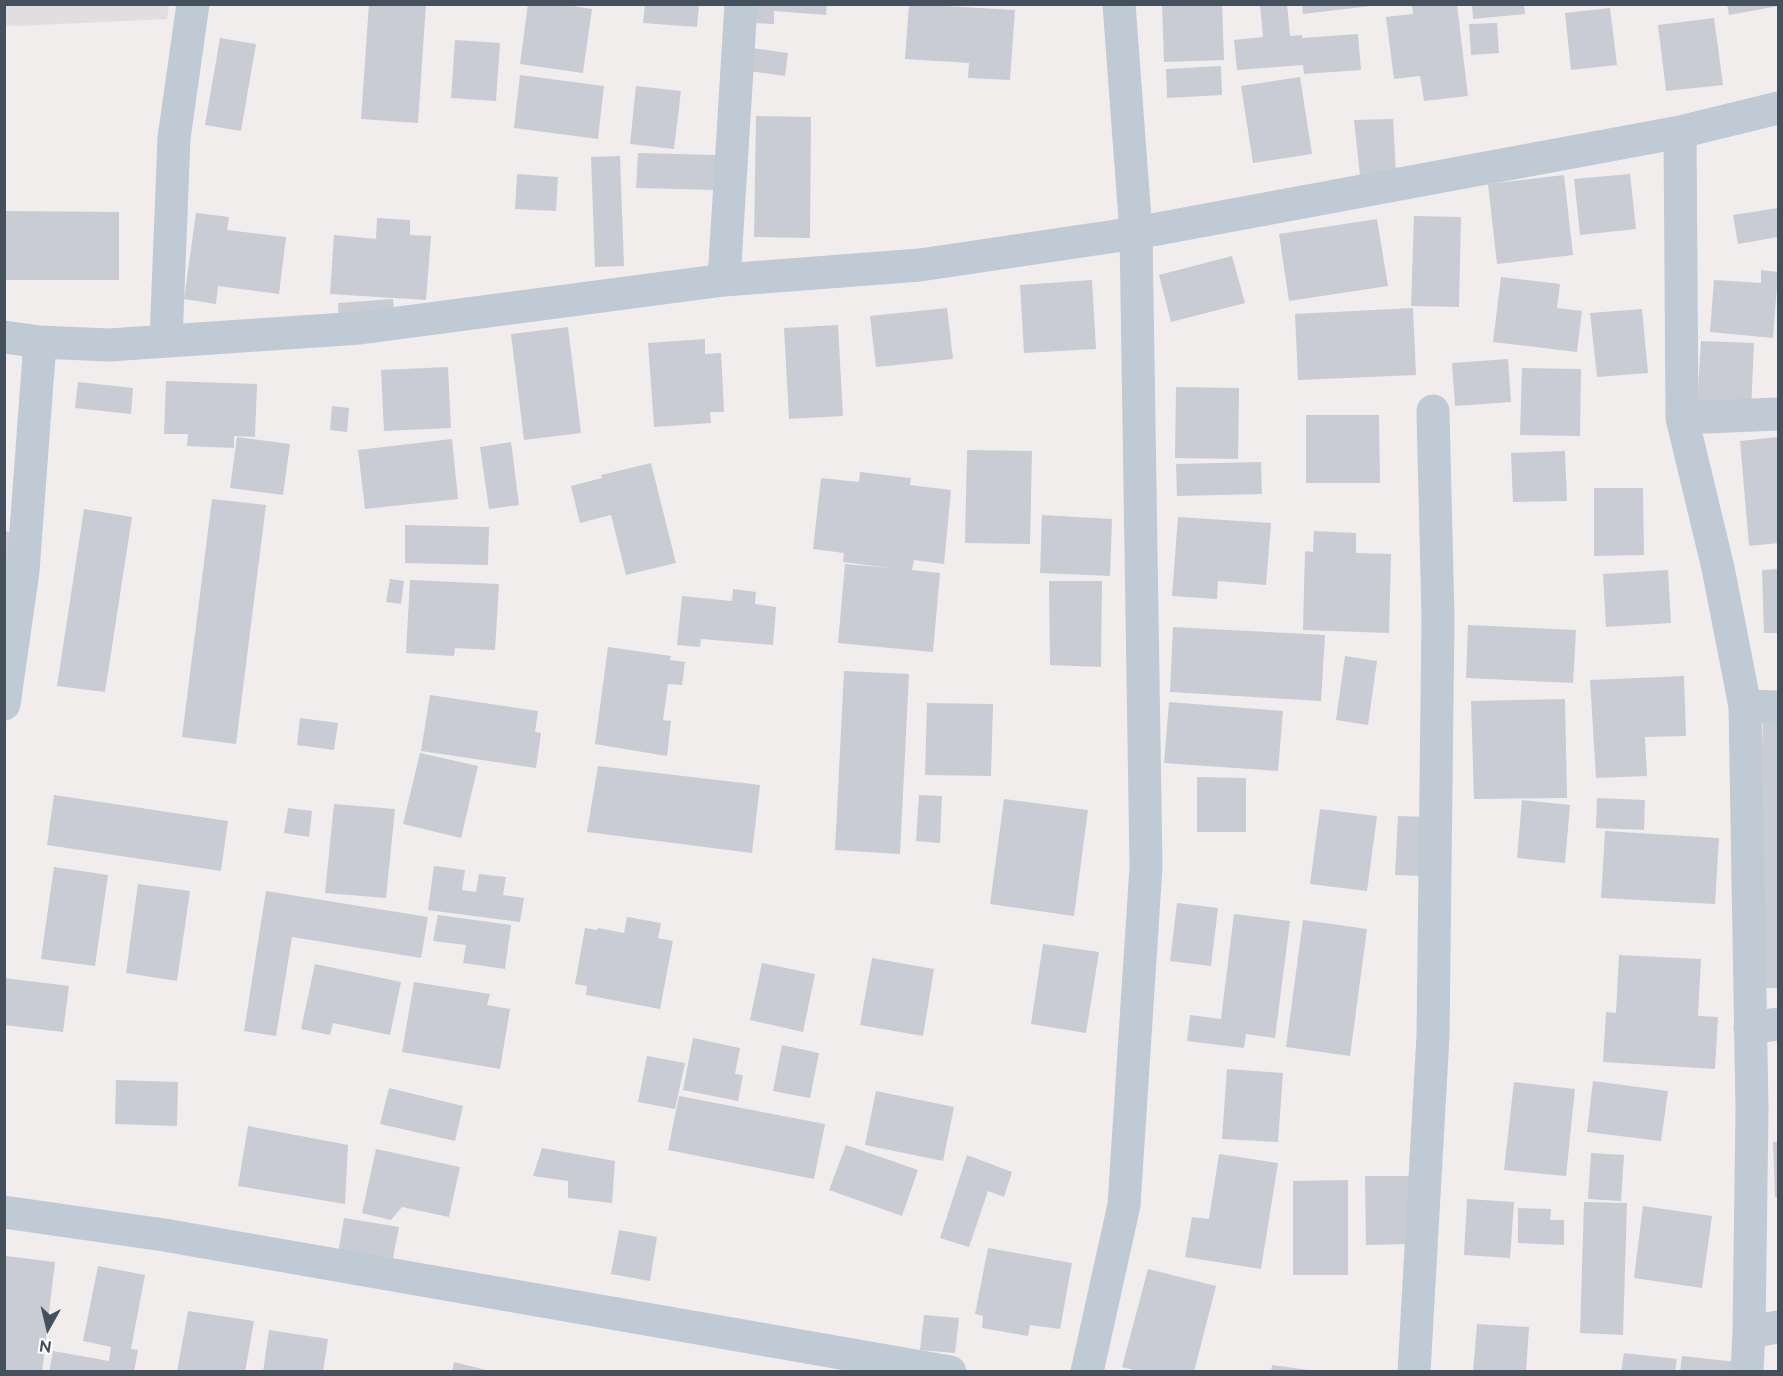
<!DOCTYPE html>
<style>
body{margin:0}
#map{position:relative;width:1783px;height:1376px;overflow:hidden;background:#f1eded;font-family:Raleway,sans-serif}
canvas{display:block}
.frame{position:absolute;inset:0;border:6px solid #44515d;pointer-events:none}
.north{position:absolute;left:18px;top:1298px;width:60px;height:60px;-webkit-text-stroke:4px #fff;paint-order:stroke;rotate:188deg;font-size:16px;font-weight:700;line-height:24px;text-align:center;color:#44515d}
.north::after{content:'';display:block;margin:auto;width:21px;height:27px;background:#44515d;clip-path:polygon(50% 0,100% 100%,50% 72%,0 100%)}
</style>
<div id="map">
<canvas width="1783" height="1376"></canvas>
<div class="frame"></div>
<div class="north">N</div>
</div>
<script>
const c = document.querySelector('canvas').getContext('2d');
c.lineJoin = 'round';
function fillPath(path, color) { c.fillStyle = color; c.fill(path, 'evenodd'); }
const poly = rows => new Path2D(rows.map(r => 'M' + r).join(''));
function strokePath(path, color, width, dash) { c.strokeStyle = color; c.lineWidth = width; c.lineCap = dash ? 'butt' : 'round'; c.setLineDash(dash || []); c.stroke(path); }
const education = poly([
 [5,4,169,4,169,5,167,19,18,26,5,25]
]);
const building = poly([
 [369,4,426,4,418,123,361,119],
 [528,4,560,4,592,9,583,73,520,64],
 [645,4,699,4,697,27,643,23],
 [755,4,827,4,826,15,774,11,774,24,753,23],
 [909,4,1015,10,1010,80,968,78,969,63,905,59],
 [1162,4,1222,4,1224,60,1164,62],
 [1260,4,1287,4,1290,36,1302,35,1302,38,1358,34,1361,70,1304,74,1303,65,1237,70,1234,40,1263,37],
 [1302,4,1370,4,1371,6,1303,14],
 [1412,4,1457,4,1468,96,1424,101,1420,76,1394,79,1386,17,1413,14],
 [1472,4,1524,4,1525,14,1473,19],
 [1727,4,1778,4,1778,6,1729,15],
 [1610,8,1617,65,1571,70,1565,13],
 [1714,18,1723,85,1666,91,1658,25],
 [1497,23,1499,53,1471,55,1469,24],
 [220,38,256,44,241,131,205,125],
 [455,40,500,43,496,101,451,98],
 [752,48,788,53,785,76,749,71],
 [1221,66,1222,95,1167,98,1166,69],
 [520,75,604,86,598,139,514,128],
 [1300,77,1312,154,1253,163,1241,86],
 [636,86,681,91,674,149,630,144],
 [756,116,811,117,810,238,754,237],
 [1393,119,1396,172,1360,176,1354,120],
 [638,153,716,155,715,190,636,188],
 [620,156,624,266,595,267,591,157],
 [517,174,558,177,556,211,515,209],
 [1630,174,1636,229,1580,235,1574,179],
 [1564,175,1573,255,1497,264,1488,184],
 [1778,208,1778,237,1738,244,1733,215],
 [4,211,119,212,119,280,4,280],
 [196,213,229,217,227,230,286,237,279,294,218,286,216,304,184,299],
 [1414,216,1461,217,1459,307,1411,306],
 [377,218,410,220,410,235,431,236,426,300,330,294,334,235,376,239],
 [1377,219,1388,286,1289,301,1279,234],
 [1232,256,1245,303,1171,322,1159,275],
 [1761,270,1778,272,1773,338,1710,332,1714,280,1761,283],
 [1501,277,1560,284,1557,308,1582,311,1577,352,1493,342],
 [1092,280,1096,349,1024,353,1020,285],
 [393,299,395,319,339,324,338,303],
 [947,308,953,359,876,367,870,316],
 [1413,308,1416,375,1298,380,1295,314],
 [1642,309,1648,373,1597,377,1590,313],
 [838,325,843,416,789,419,784,328],
 [568,327,581,433,524,440,511,334],
 [705,339,705,354,721,353,724,412,710,412,711,423,654,427,648,343],
 [1701,341,1754,343,1751,411,1697,408],
 [1508,359,1511,402,1455,406,1452,363],
 [448,367,451,428,384,431,381,370],
 [1522,368,1581,369,1580,436,1520,435],
 [166,381,257,384,255,437,234,436,234,448,187,446,188,434,164,434],
 [78,382,133,388,131,414,75,408],
 [1176,387,1239,388,1238,459,1175,458],
 [332,406,349,408,347,432,330,430],
 [1306,415,1379,415,1380,483,1306,483],
 [237,437,290,444,283,495,230,488],
 [1778,437,1778,543,1749,546,1740,441],
 [452,439,458,499,365,509,358,450],
 [511,442,519,505,489,509,480,447],
 [967,450,1032,451,1030,544,965,543],
 [1565,451,1567,501,1513,502,1511,453],
 [1261,462,1262,494,1177,496,1176,464],
 [651,463,676,563,626,575,611,515,580,523,571,486,602,478,601,475],
 [860,472,911,478,910,485,951,490,944,564,914,560,912,570,940,573,933,652,838,643,845,564,892,568,843,562,844,553,813,549,821,478,859,482],
 [1594,488,1643,488,1644,555,1594,556],
 [212,499,266,505,236,744,182,737],
 [84,509,132,517,105,692,57,686],
 [1042,515,1112,519,1110,576,1040,573],
 [1178,517,1271,523,1266,585,1218,581,1217,599,1172,596],
 [405,525,489,527,488,565,405,563],
 [4,531,18,533,4,617],
 [1314,531,1356,533,1356,553,1391,554,1389,633,1303,630,1305,551,1313,552],
 [1778,569,1778,633,1764,633,1762,570],
 [1668,570,1671,623,1606,627,1603,574],
 [390,579,404,581,401,604,386,602],
 [410,580,499,584,495,650,455,648,454,656,406,653],
 [1049,581,1102,581,1101,667,1050,665],
 [733,589,756,592,755,604,776,607,773,645,701,639,700,647,677,645,682,596,732,601],
 [1468,625,1576,630,1573,683,1466,678],
 [1173,627,1325,635,1321,701,1170,692],
 [608,647,671,656,670,660,685,662,682,685,668,684,663,720,671,721,667,756,595,744],
 [1345,656,1377,661,1368,725,1336,720],
 [844,671,909,674,900,854,835,850],
 [1684,676,1686,736,1645,737,1647,776,1596,778,1590,680],
 [430,695,538,711,535,732,541,733,536,768,421,751],
 [1565,699,1567,798,1474,799,1471,701],
 [1169,702,1283,711,1278,771,1164,763],
 [927,703,993,704,991,776,925,775],
 [1763,717,1778,718,1778,988,1755,988],
 [300,718,338,723,334,750,297,745],
 [420,753,478,766,461,838,403,824],
 [598,766,760,785,752,853,587,832],
 [1197,777,1246,778,1246,832,1197,832],
 [54,795,228,821,221,871,47,845],
 [919,795,942,796,940,843,916,841],
 [1597,798,1645,800,1644,830,1596,828],
 [1004,799,1088,810,1074,916,990,904],
 [1522,800,1570,805,1565,863,1517,858],
 [334,804,395,809,386,898,325,893],
 [288,808,312,811,309,837,284,833],
 [1320,809,1377,816,1367,891,1310,884],
 [1398,816,1429,817,1426,876,1395,875],
 [1605,831,1719,838,1715,904,1601,898],
 [434,866,465,870,462,890,476,892,479,874,506,877,503,895,524,898,520,922,428,910],
 [54,867,108,875,95,966,41,959],
 [138,884,190,891,177,981,126,973],
 [266,891,428,917,421,958,292,937,276,1036,244,1031],
 [1177,903,1218,908,1211,966,1170,961],
 [1234,914,1290,921,1275,1038,1246,1034,1244,1048,1187,1041,1190,1015,1221,1019],
 [438,915,511,925,505,969,463,963,466,945,433,941],
 [627,917,661,923,658,938,673,941,660,1009,586,995,587,986,575,984,585,928,597,930,598,928,624,933],
 [1303,920,1367,929,1350,1056,1286,1047],
 [1043,944,1099,952,1086,1033,1031,1024],
 [1619,955,1701,959,1698,1016,1718,1017,1715,1069,1603,1062,1606,1012,1616,1013],
 [872,958,934,969,923,1036,860,1025],
 [762,963,815,974,803,1032,750,1020],
 [315,964,401,982,390,1035,333,1023,330,1035,301,1029],
 [4,978,69,986,63,1032,4,1025],
 [414,982,490,994,487,1005,510,1009,500,1069,402,1052],
 [693,1038,740,1048,735,1074,743,1075,738,1101,683,1090],
 [782,1045,819,1053,810,1098,773,1091],
 [647,1056,685,1063,675,1109,638,1102],
 [1227,1069,1283,1073,1278,1142,1222,1139],
 [116,1080,178,1082,177,1126,115,1124],
 [1593,1081,1668,1091,1661,1141,1587,1132],
 [1514,1082,1575,1089,1566,1176,1504,1170],
 [389,1088,463,1106,455,1141,380,1124],
 [876,1091,954,1107,943,1161,865,1145],
 [679,1096,825,1124,814,1179,668,1150],
 [248,1126,348,1145,345,1204,238,1186],
 [1773,1142,1778,1142,1778,1197,1775,1197],
 [846,1145,918,1170,902,1216,829,1190],
 [542,1148,615,1161,612,1203,568,1198,568,1181,533,1176],
 [376,1149,460,1167,449,1217,402,1207,391,1220,362,1213],
 [1591,1153,1624,1155,1621,1201,1588,1199],
 [1219,1154,1278,1163,1261,1269,1185,1257,1192,1217,1209,1219],
 [967,1155,1012,1172,1004,1197,988,1191,969,1247,940,1238],
 [1365,1176,1412,1176,1412,1244,1366,1245],
 [1348,1180,1348,1275,1293,1275,1293,1181],
 [1467,1199,1514,1202,1510,1258,1464,1255],
 [1584,1202,1627,1203,1623,1335,1580,1333],
 [1643,1206,1712,1216,1702,1288,1634,1278],
 [1518,1208,1551,1209,1550,1220,1564,1220,1564,1245,1518,1243],
 [344,1218,399,1227,391,1268,337,1259],
 [619,1230,657,1237,650,1281,611,1274],
 [988,1248,1072,1263,1060,1329,1030,1325,1028,1336,982,1328,983,1316,975,1314],
 [6,1256,55,1262,42,1372,4,1372,4,1272],
 [98,1266,145,1275,131,1349,138,1350,134,1372,49,1372,53,1351,109,1361,111,1347,83,1341],
 [1148,1269,1216,1286,1194,1372,1140,1372,1122,1367],
 [188,1311,254,1321,245,1372,177,1372],
 [924,1315,959,1318,955,1353,920,1350],
 [1477,1324,1529,1327,1526,1372,1473,1372],
 [269,1330,328,1339,323,1372,263,1372],
 [1624,1353,1677,1359,1675,1372,1621,1372],
 [1682,1356,1737,1362,1736,1372,1680,1372],
 [454,1362,490,1371,490,1372,452,1372],
 [1272,1365,1309,1370,1309,1372,1271,1372]
]);
const street = poly([
 [1680,132,1682,418,1718,568,1745,706,1752,1109,1749,1332,1747,1372],
 [724,280,741,4],
 [4,337,40,342,109,345,360,328,724,280,920,265,1136,233,1680,132,1778,108],
 [166,341,174,138,193,4],
 [1682,418,1778,414],
 [4,704,23,571,40,342],
 [1745,706,1778,707],
 [1750,1028,1778,1024],
 [4,1212,164,1235,950,1372],
 [1749,1332,1778,1327],
 [1087,1372,1124,1205,1146,867,1136,233,1119,4],
 [1414,1372,1433,1036,1438,618,1433,411]
]);
fillPath(education, '#e2dedf');
fillPath(building, '#c9ccd4');
strokePath(street, '#bfcad5', 33);
</script>
